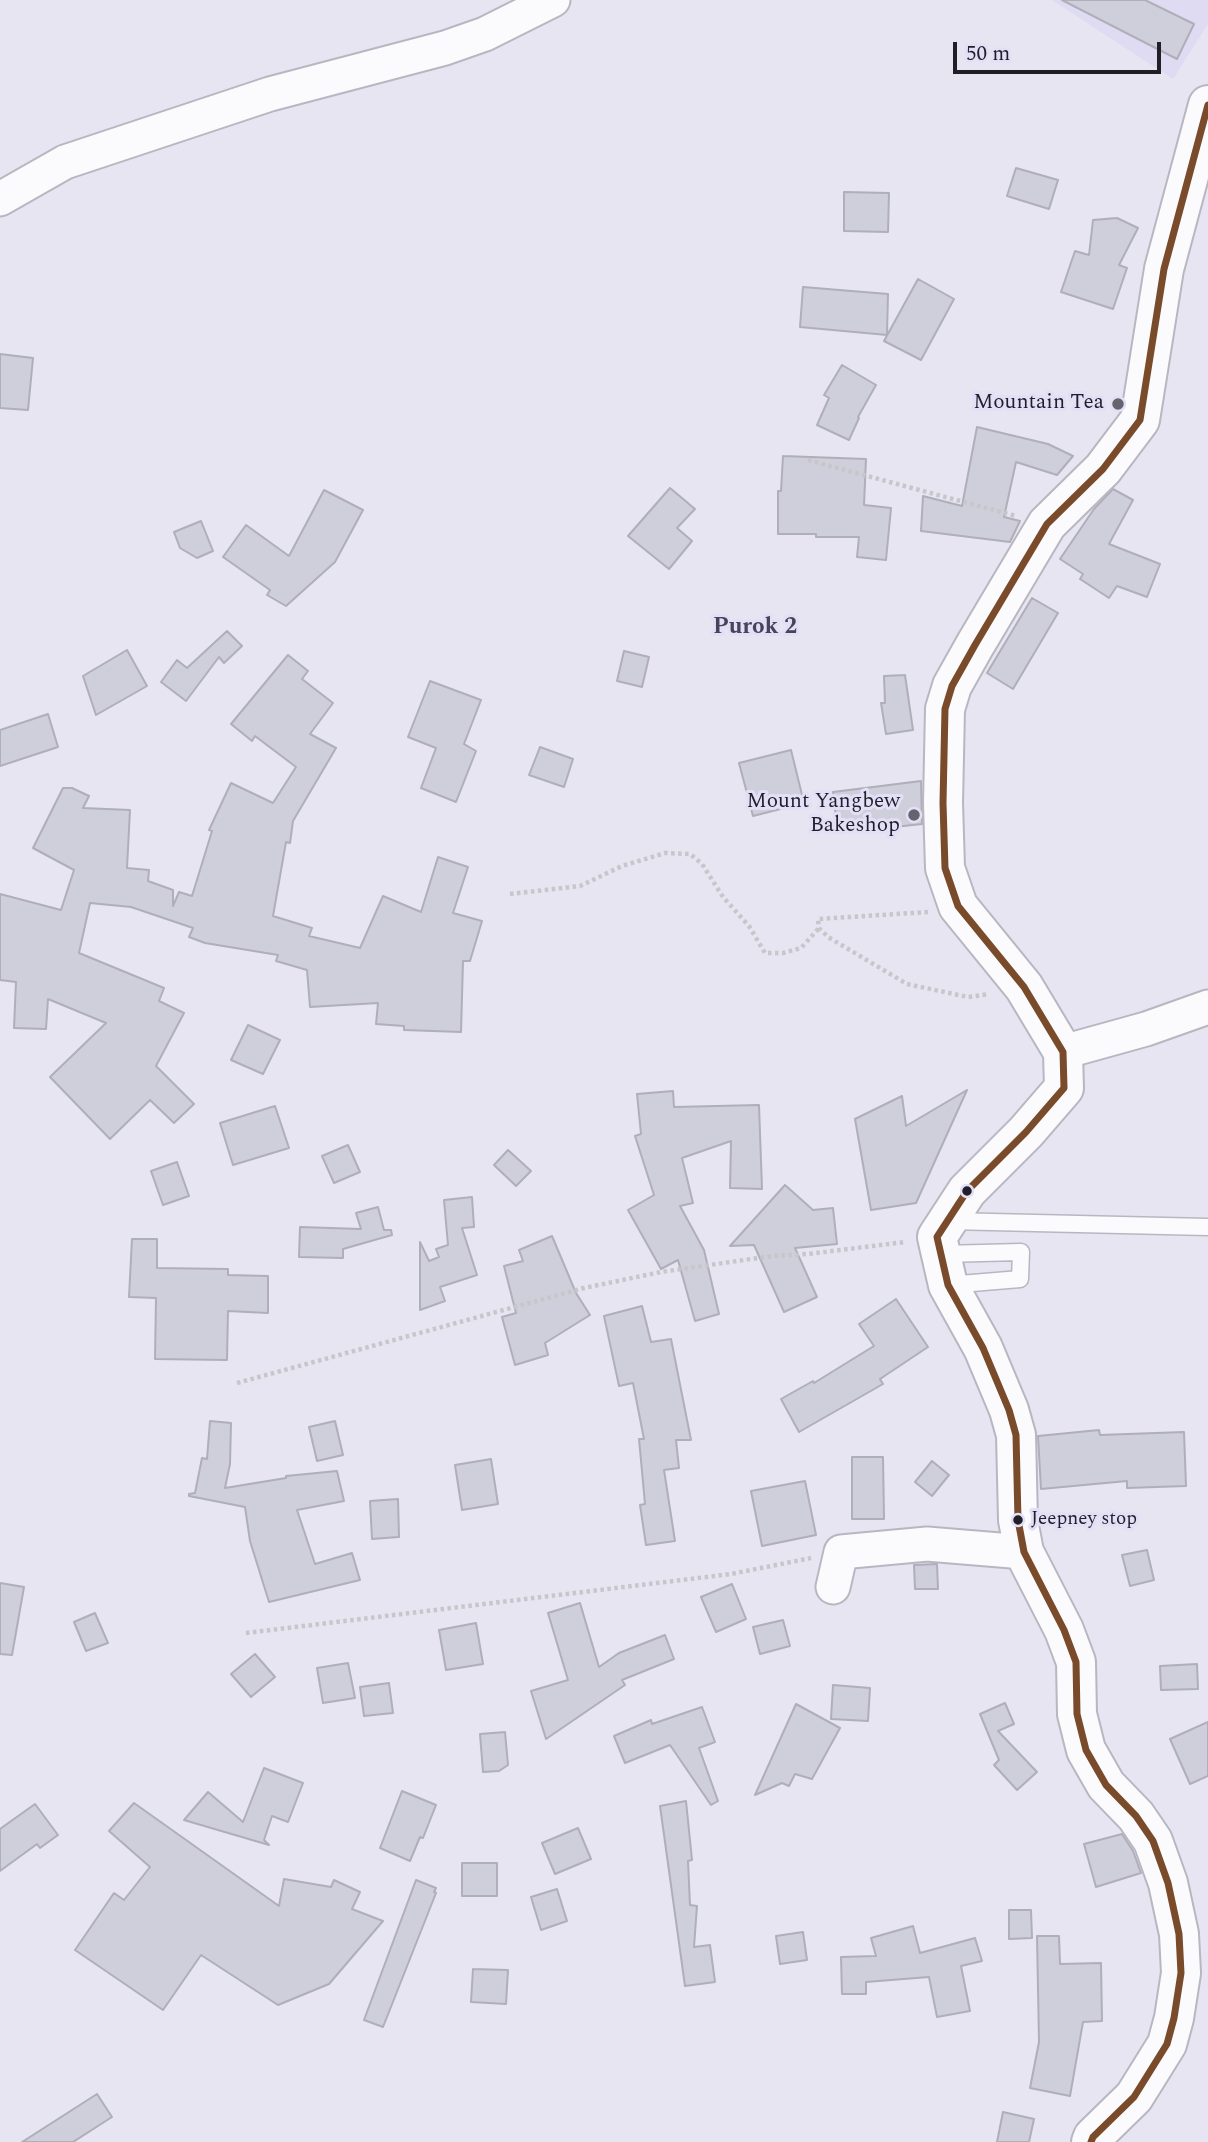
<!DOCTYPE html>
<style>
body{margin:0}
#map{position:relative;width:1208px;height:2142px;overflow:hidden;background:#e6e5f1;font-family:Spectral,serif}
canvas{display:block}
.scale{position:absolute;left:953px;top:42px;width:208px;height:32px;box-sizing:border-box;border:4px solid #201f28;border-top:0;padding-left:9px;font-size:21px;line-height:24px;white-space:nowrap;color:#201f28;-webkit-text-stroke:5px #e2dff7;paint-order:stroke}
</style>
<div id="map">
<canvas width="1208" height="2142"></canvas>
<div class="scale">50 m</div>
</div>
<script>
const c = document.querySelector('canvas').getContext('2d');
c.lineJoin = 'round';
function fillPath(path, color) { c.fillStyle = color; c.fill(path, 'evenodd'); }
const poly = rows => new Path2D(rows.map(r => 'M' + r).join(''));
function strokePath(path, color, width, dash) { c.strokeStyle = color; c.lineWidth = width; c.lineCap = dash ? 'butt' : 'round'; c.setLineDash(dash || []); c.stroke(path); }
function write(font, color, halo, rows, align = 'center') {
  c.font = font + ' Spectral,serif'; c.lineWidth = 6; c.setLineDash([]); c.textBaseline = 'middle'; c.strokeStyle = halo; c.fillStyle = color; for (const [text, x, y, turn = 0] of rows) {
    c.save(); c.translate(x, y); c.rotate((+turn || 0) * Math.PI / 180); c.textAlign = isNaN(turn) ? turn : align; if (halo) c.strokeText(text, 0, 0); c.fillText(text, 0, 0); c.restore();
  }
}
const built = poly([
 [1052,0,1208,0,1208,24,1173,79]
]);
const building = poly([
 [1062,0,1145,0,1194,24,1177,59,1062,0],
 [1016,168,1058,180,1049,209,1007,196,1016,168],
 [844,192,889,193,888,232,844,231,844,192],
 [1117,218,1138,228,1119,265,1127,268,1113,309,1061,292,1075,251,1089,255,1093,220,1117,218],
 [918,279,954,299,921,360,884,341,918,279],
 [803,287,888,294,887,335,800,327,803,287],
 [0,354,33,358,28,410,0,408,0,354],
 [842,365,876,385,858,417,859,418,849,440,817,425,829,398,824,395,842,365],
 [977,427,1048,444,1073,456,1057,475,1016,462,1004,517,1020,521,1010,542,921,531,923,496,962,506,977,427],
 [783,456,866,459,864,505,891,508,886,560,857,557,859,537,816,537,816,534,778,534,778,491,781,491,783,456],
 [670,488,695,509,677,528,692,541,669,569,628,536,670,488],
 [1113,489,1133,500,1109,544,1160,564,1147,597,1117,586,1109,598,1080,579,1083,574,1060,559,1094,509,1113,489],
 [324,490,363,510,335,562,286,606,267,595,270,590,223,557,246,525,289,556,324,490],
 [201,521,213,551,197,558,180,548,174,532,201,521],
 [1032,598,1058,613,1013,689,987,673,1032,598],
 [227,631,242,646,224,663,219,657,186,701,161,682,177,660,187,668,227,631],
 [127,650,147,686,96,715,83,676,127,650],
 [624,651,649,657,642,687,617,681,624,651],
 [288,655,308,671,302,679,333,703,310,734,336,748,293,821,290,843,286,842,273,916,312,928,309,936,360,948,383,896,421,912,438,857,468,867,453,913,482,921,470,961,463,961,461,1032,404,1030,404,1026,376,1024,378,1003,310,1007,307,970,276,961,278,955,205,943,189,937,193,928,131,907,90,903,79,953,164,988,159,1001,184,1013,156,1066,194,1104,174,1123,150,1100,110,1139,50,1077,106,1023,48,999,46,1029,14,1028,16,982,0,980,0,894,61,910,74,870,33,848,63,788,72,788,89,796,83,808,130,810,127,868,149,870,148,881,173,890,173,906,179,892,192,896,212,831,209,830,231,783,273,803,296,767,255,736,252,741,231,724,288,655],
 [905,675,913,730,886,734,881,703,885,703,884,676,905,675],
 [430,681,481,700,464,744,476,751,456,802,421,788,436,748,408,737,430,681],
 [48,714,58,747,0,766,0,730,48,714],
 [540,747,573,759,564,787,529,775,540,747],
 [791,750,804,803,753,816,739,763,791,750],
 [921,781,922,824,838,833,833,792,921,781],
 [248,1025,280,1040,263,1074,231,1060,248,1025],
 [967,1090,916,1203,871,1210,855,1119,902,1096,906,1126,967,1090],
 [673,1091,674,1107,759,1105,762,1189,730,1188,731,1141,682,1158,693,1203,680,1206,704,1250,719,1314,695,1321,678,1260,661,1269,628,1210,654,1195,635,1136,641,1134,637,1094,673,1091],
 [275,1106,289,1148,233,1165,220,1123,275,1106],
 [348,1145,360,1172,334,1183,322,1156,348,1145],
 [508,1150,531,1171,516,1186,494,1165,508,1150],
 [177,1162,189,1196,163,1205,151,1171,177,1162],
 [785,1185,813,1210,833,1208,837,1244,795,1248,817,1297,784,1312,754,1245,730,1246,785,1185],
 [472,1197,474,1227,462,1228,477,1275,440,1287,445,1301,420,1310,420,1242,429,1261,439,1257,436,1249,448,1245,444,1200,472,1197],
 [378,1207,384,1230,391,1230,392,1235,343,1249,343,1258,299,1257,300,1227,361,1229,356,1213,378,1207],
 [552,1236,576,1293,590,1315,545,1343,548,1355,515,1365,502,1317,516,1313,504,1266,523,1261,519,1250,552,1236],
 [132,1239,157,1239,157,1268,228,1269,228,1275,268,1276,268,1313,228,1311,227,1360,155,1359,156,1298,129,1297,132,1239],
 [896,1299,928,1347,880,1379,883,1384,799,1432,781,1399,813,1381,814,1383,874,1346,859,1324,896,1299],
 [642,1306,651,1342,671,1339,691,1440,676,1440,679,1468,664,1470,675,1541,646,1545,640,1505,645,1504,639,1439,644,1439,633,1383,619,1386,604,1316,642,1306],
 [210,1421,231,1423,230,1464,225,1488,286,1478,286,1476,337,1471,344,1501,297,1510,315,1564,352,1553,360,1580,269,1602,250,1541,245,1507,189,1496,189,1494,195,1493,202,1458,207,1459,210,1421],
 [335,1421,343,1455,317,1461,309,1427,335,1421],
 [1099,1430,1100,1435,1184,1432,1186,1486,1127,1488,1127,1481,1041,1489,1038,1436,1099,1430],
 [852,1457,883,1457,884,1519,852,1519,852,1457],
 [491,1459,498,1504,462,1510,455,1465,491,1459],
 [932,1461,949,1475,932,1496,915,1482,932,1461],
 [805,1481,816,1535,762,1546,751,1491,805,1481],
 [398,1499,399,1537,372,1539,370,1501,398,1499],
 [1147,1550,1154,1580,1130,1586,1122,1555,1147,1550],
 [937,1564,938,1589,915,1589,914,1565,937,1564],
 [0,1583,24,1587,12,1655,0,1654,0,1583],
 [732,1584,746,1619,716,1632,701,1597,732,1584],
 [580,1603,599,1667,619,1653,665,1635,674,1659,622,1680,625,1685,546,1739,531,1691,568,1680,548,1613,580,1603],
 [95,1613,108,1643,86,1651,74,1622,95,1613],
 [783,1620,790,1646,760,1654,753,1627,783,1620],
 [476,1623,483,1664,446,1670,439,1630,476,1623],
 [255,1654,275,1677,251,1697,231,1674,255,1654],
 [348,1663,355,1698,323,1703,317,1668,348,1663],
 [1197,1664,1198,1689,1161,1690,1160,1666,1197,1664],
 [389,1683,393,1713,364,1716,360,1687,389,1683],
 [833,1685,870,1688,868,1721,831,1719,833,1685],
 [1005,1703,1014,1724,998,1731,1037,1772,1017,1790,994,1765,999,1760,980,1714,1005,1703],
 [796,1704,840,1728,812,1779,795,1774,789,1786,782,1783,755,1795,796,1704],
 [702,1707,715,1742,699,1748,718,1801,711,1805,670,1745,625,1763,614,1736,651,1720,652,1724,702,1707],
 [1208,1722,1208,1776,1190,1784,1170,1739,1208,1722],
 [505,1732,508,1765,499,1771,483,1772,480,1734,505,1732],
 [264,1768,303,1783,288,1822,272,1816,264,1840,269,1845,184,1820,208,1792,243,1822,264,1768],
 [402,1791,436,1805,423,1838,420,1837,410,1861,380,1848,402,1791],
 [686,1801,692,1860,688,1861,690,1905,697,1906,694,1947,710,1945,715,1982,685,1986,660,1806,686,1801],
 [134,1803,279,1906,284,1879,331,1887,334,1880,360,1892,352,1909,383,1921,329,1984,278,2005,201,1955,163,2010,75,1950,114,1893,124,1900,150,1867,109,1831,134,1803],
 [35,1804,58,1835,40,1848,37,1844,0,1871,0,1829,35,1804],
 [578,1828,591,1859,555,1874,542,1843,578,1828],
 [1122,1834,1133,1851,1141,1873,1096,1887,1084,1844,1122,1834],
 [462,1863,497,1863,497,1896,462,1896,462,1863],
 [416,1880,436,1888,434,1892,436,1893,383,2027,364,2020,416,1880],
 [557,1889,567,1921,541,1930,531,1897,557,1889],
 [1009,1910,1031,1910,1032,1938,1009,1939,1009,1910],
 [913,1926,920,1953,975,1938,982,1961,961,1966,970,2011,937,2017,929,1977,866,1982,866,1994,842,1994,841,1957,876,1956,871,1938,913,1926],
 [803,1932,807,1960,780,1964,776,1936,803,1932],
 [1037,1936,1059,1936,1060,1964,1101,1963,1102,2021,1083,2022,1070,2096,1030,2088,1039,2042,1037,1936],
 [473,1969,508,1970,506,2004,471,2002,473,1969],
 [97,2094,112,2117,73,2142,22,2142,97,2094],
 [1003,2112,1034,2119,1029,2142,997,2142,1003,2112]
]);
const path = poly([
 [808,460,1016,516],
 [510,894,580,886,622,866,665,853,690,854,702,864,723,897,749,926,765,953,783,953,801,948,819,928],
 [928,912,818,919,819,928,828,937,907,984,968,997,989,994],
 [237,1383,584,1288,661,1272,772,1256,808,1254,905,1242],
 [246,1633,731,1574,811,1558]
]);
const lane = poly([
 [948,1221,1208,1227],
 [942,1254,1021,1252,1020,1279,948,1285]
]);
const street = poly([
 [0,199,65,162,270,94,445,48,485,34,553,0],
 [1063,1052,1146,1029,1208,1007],
 [833,1587,841,1552,927,1544,1024,1552]
]);
const secondary = poly([
 [1091,2142,1093,2137,1134,2097,1167,2044,1174,2018,1181,1973,1179,1934,1168,1883,1153,1841,1136,1816,1106,1785,1086,1750,1077,1714,1076,1662,1064,1630,1024,1552,1018,1520,1016,1435,1009,1410,983,1348,948,1285,937,1237,967,1191,1026,1132,1064,1088,1063,1052,1024,987,958,906,945,868,943,803,945,709,952,686,975,645,1047,524,1103,469,1140,420,1164,269,1208,105]
]);
const bus1 = poly([
 [1091,2142,1093,2137,1134,2097,1167,2044,1174,2018,1181,1973,1179,1934,1168,1883,1153,1841,1136,1816,1106,1785,1086,1750,1077,1714,1076,1662,1064,1630,1024,1552,1018,1520,1016,1435,1009,1410,983,1348,948,1285,937,1237,967,1191,1026,1132,1064,1088,1063,1052,1024,987,958,906,945,868,943,803,945,709,952,686,975,645,1047,524,1103,469,1140,420,1164,269,1208,105]
]);
const markers = [
 [1118,404,7,"#65646e"],
 [914,815,7,"#65646e"],
 [967,1191,6,"#201f28"],
 [1018,1520,6,"#201f28"]
];
const busNames = [
 ["Jeepney stop",1031,1520]
];
const poiNames = [
 ["Mountain Tea",1104,404],
 ["Mount Yangbew",900,803],
 ["Bakeshop",900,827]
];
const neighbourhoodNames = [
 ["Purok 2",755,628]
];
fillPath(built, '#dedbf2');
fillPath(building, '#cfcedb');
strokePath(building, '#b0aeb8', 2);
strokePath(lane, '#b8b7c1', 19);
strokePath(street, '#b8b7c1', 37);
strokePath(secondary, '#b8b7c1', 42);
strokePath(path, '#c7c6cb', 4.5, [3.5, 3.5]);
strokePath(lane, '#fbfbfd', 16);
strokePath(street, '#fbfbfd', 33);
strokePath(secondary, '#fbfbfd', 38);
strokePath(bus1, '#7a4b2a', 7);
for (const [x, y, r, color] of markers) { const dot = new Path2D(); dot.arc(x, y, r, 0, 2 * Math.PI); c.fillStyle = color; c.fill(dot); strokePath(dot, '#e2dff7', 2.5); }
write('19px', '#201f28', '#e2dff7', busNames, 'left');
write('21px', '#201f28', '#e2dff7', poiNames, 'right');
write('bold 23px', '#474358', '#e2dff7', neighbourhoodNames);
</script>
